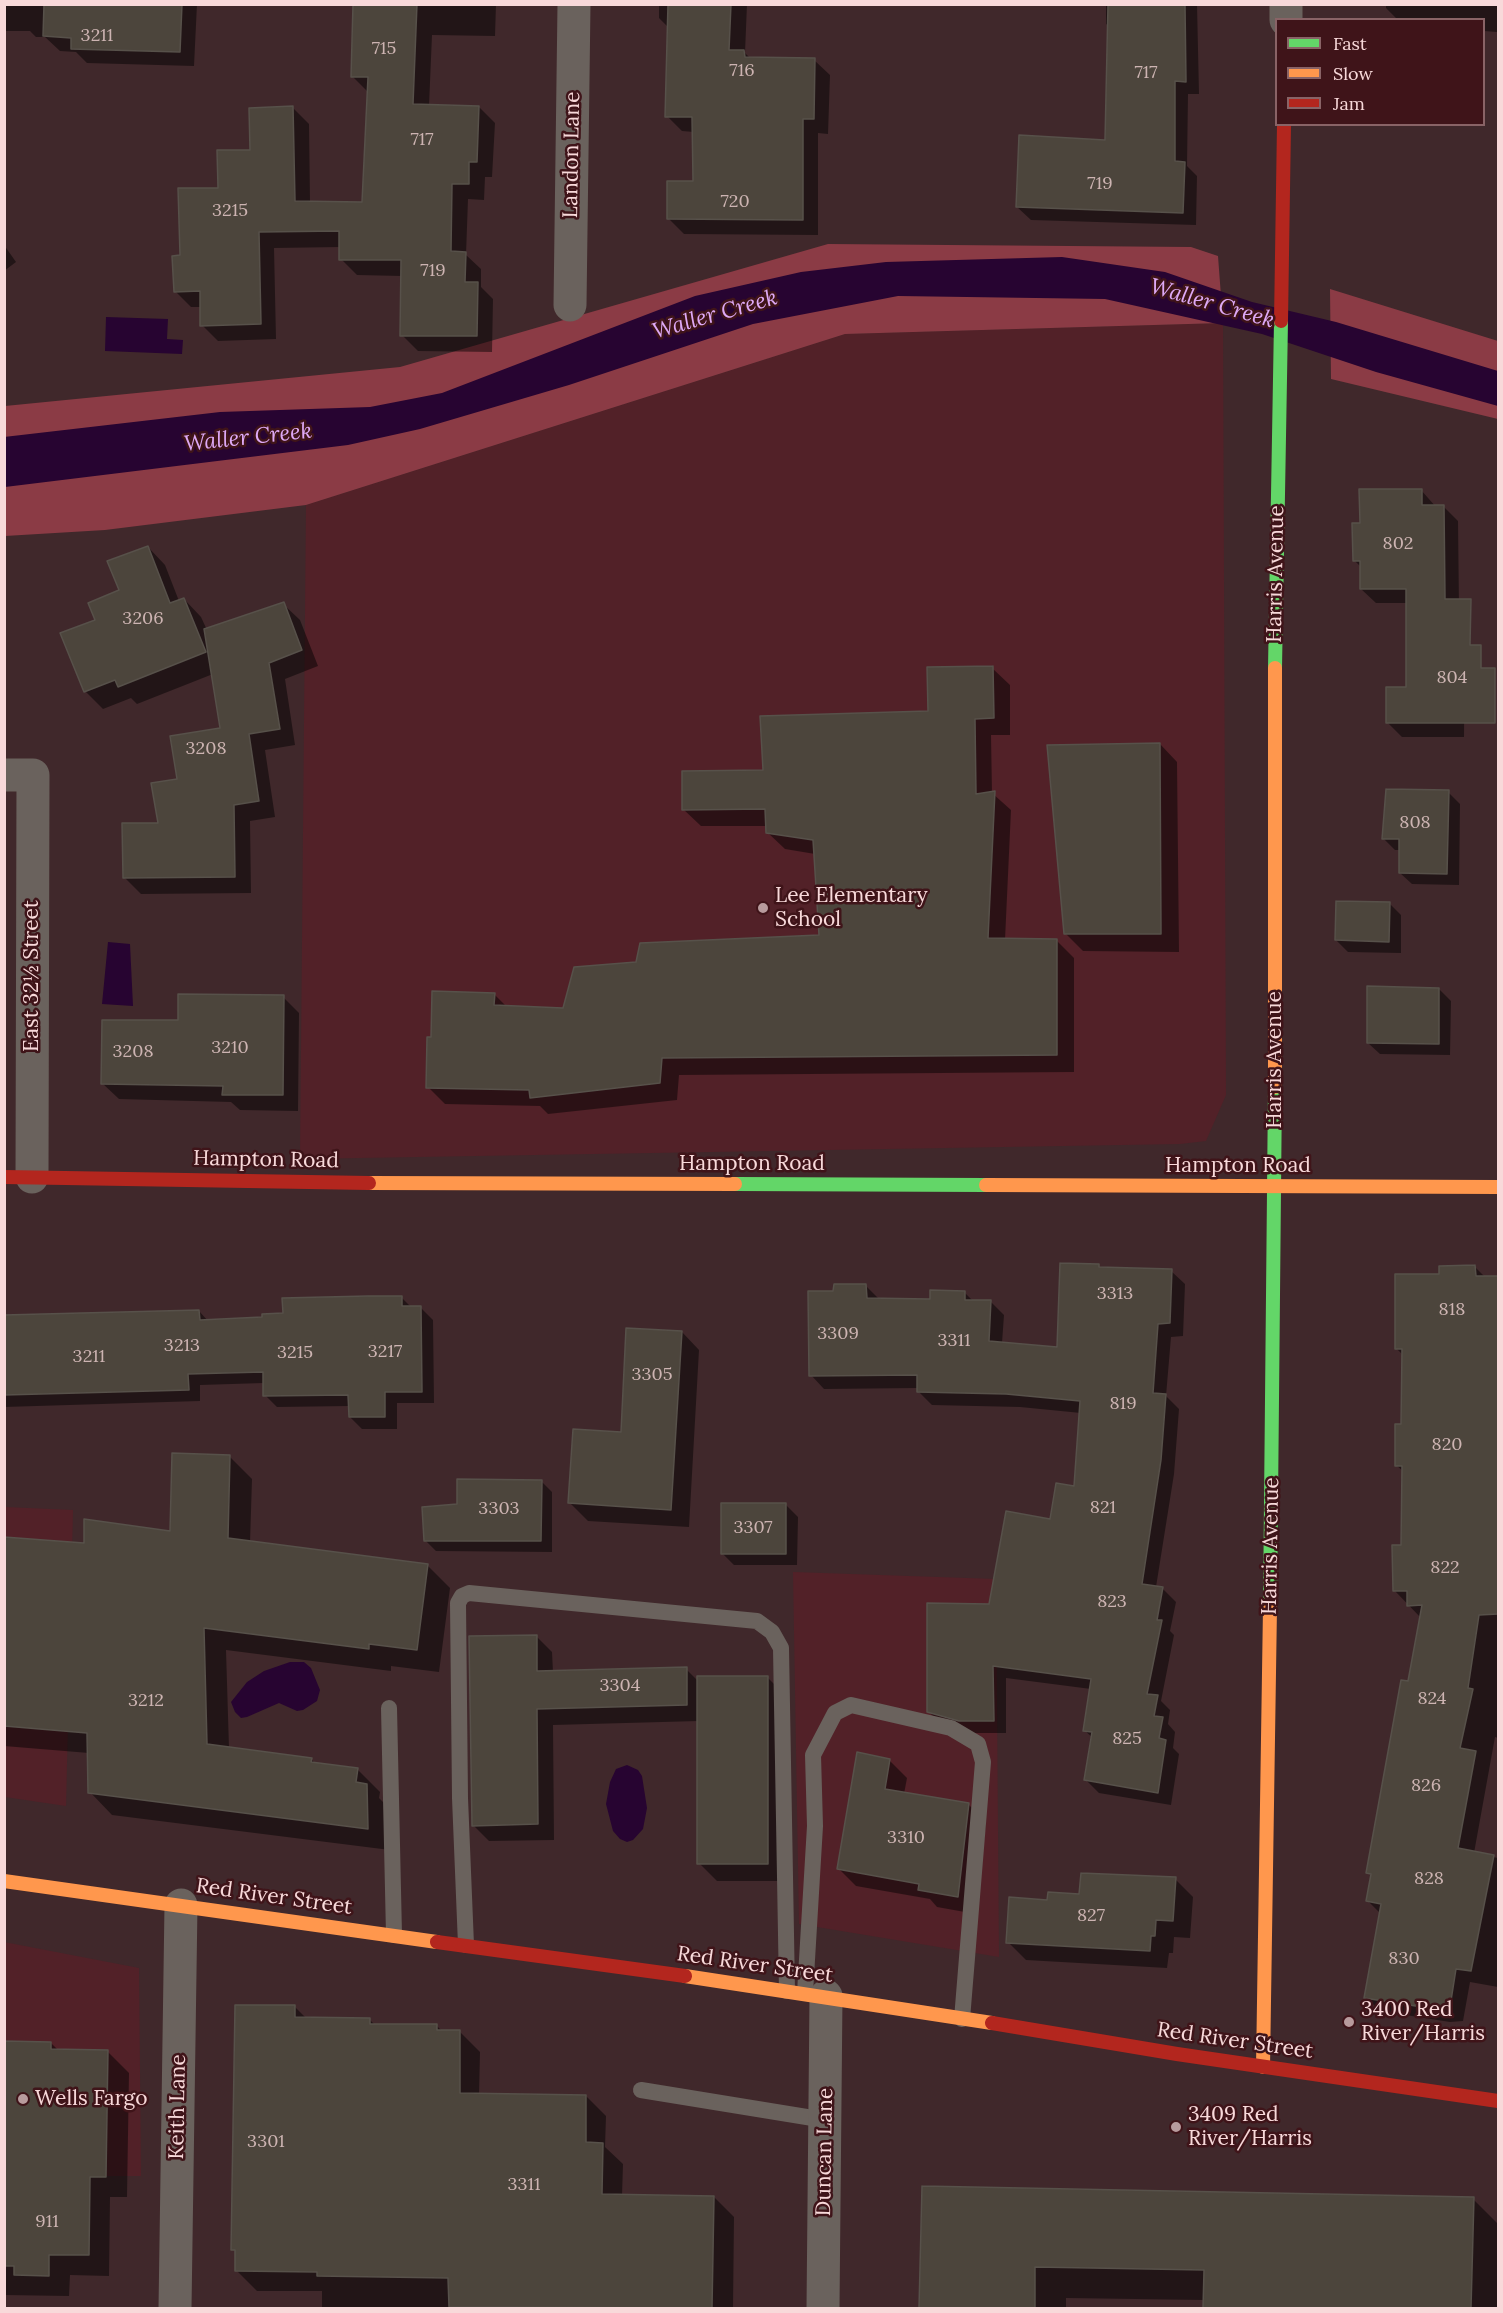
<!DOCTYPE html>
<meta charset="utf-8">
<style>
body{margin:0}
#map{position:relative;width:1503px;height:2313px;overflow:hidden;background:#40282b;font-family:Lora,serif}
canvas{display:block}
.frame{position:absolute;inset:0;border:6px solid #f8d9da;pointer-events:none}
.legend{position:absolute;left:1275px;top:18px;width:210px;height:108px;box-sizing:border-box;background:#3f1419;border:2px solid #896366;margin:0;padding:8px 10px;list-style:none;font-size:18px;color:#f8d9da}
.legend li{display:flex;align-items:center;gap:12px;height:30px}
.legend b{width:30px;border:2px solid #896366}
</style>
<div id="map">
<canvas width="1503" height="2313"></canvas>
<div class="frame"></div>
<ul class="legend">
<li><b style="height:8px;background:#63d668"></b>Fast</li>
<li><b style="height:8px;background:#ff974d"></b>Slow</li>
<li><b style="height:8px;background:#b3261e"></b>Jam</li>
</ul>
</div>
<script>
const c = document.querySelector('canvas').getContext('2d');
c.lineJoin = 'round';
function fillPath(path, color) { c.fillStyle = color; c.fill(path, 'evenodd'); }
const poly = rows => new Path2D(rows.map(r => 'M' + r).join(''));
function strokePath(path, color, width, dash) { c.strokeStyle = color; c.lineWidth = width; c.lineCap = dash ? 'butt' : 'round'; c.setLineDash(dash || []); c.stroke(path); }
function write(font, color, halo, rows, align = 'center') {
  c.font = font + ' Lora,serif'; c.lineWidth = 5; c.setLineDash([]); c.textBaseline = 'middle'; c.strokeStyle = halo; c.fillStyle = color; for (const [text, x, y, turn = 0] of rows) {
    c.save(); c.translate(x, y); c.rotate((+turn || 0) * Math.PI / 180); c.textAlign = isNaN(turn) ? turn : align; if (halo) c.strokeText(text, 0, 0); c.fillText(text, 0, 0); c.restore();
  }
}
const built = poly([
 [1223,323,1226,1095,1206,1141,1180,1144,300,1159,306,505,845,334],
 [5,1507,73,1510,66,1806,5,1797],
 [793,1572,996,1579,999,1957,799,1924],
 [4,1942,139,1968,141,2176,5,2176]
]);
const forest = poly([
 [828,244,1191,247,1218,256,1223,323,845,334,306,505,105,530,5,536,5,406,400,367],
 [1330,289,1498,341,1498,419,1331,379]
]);
const water = poly([
 [1062,257,1165,272,1252,302,1336,322,1498,371,1498,406,1376,372,1262,334,1105,299,898,296,753,324,569,385,420,429,348,445,5,487,4,437,220,412,370,407,442,393,695,296,801,272,886,262],
 [106,317,168,319,167,339,183,340,182,354,105,351],
 [108,942,130,944,133,1006,102,1004],
 [290,1662,304,1662,311,1668,320,1690,317,1701,303,1710,297,1711,279,1703,247,1717,241,1718,235,1712,231,1702,247,1682,264,1671],
 [627,1765,638,1770,642,1776,647,1808,643,1829,633,1840,627,1842,620,1839,613,1831,606,1804,610,1782,616,1769]
]);
const shadow = poly([
 [4,4,197,4,194,66,87,63,76,52,60,51,45,37,36,37,30,31,4,31],
 [355,4,496,4,495,36,432,35,429,106,479,107,495,123,492,177,485,177,484,200,468,199,466,255,481,269,481,287,493,299,492,352,418,351,402,335,402,276,357,275,341,259,341,247,274,248,276,339,218,341,202,325,201,307,191,307,175,291,181,257,219,189,293,108,309,124,310,202,363,203,368,92,352,76],
 [659,4,747,4,745,53,750,58,814,60,830,75,828,134,818,133,818,235,684,234,668,218,694,182,694,132,682,131,667,116,668,27,659,18],
 [1106,4,1197,4,1199,94,1188,94,1187,166,1197,176,1196,225,1031,220,1017,207,1106,141,1109,26,1106,24],
 [1386,4,1498,4,1497,32,1484,31,1484,20,1398,20,1386,8],
 [4,245,16,262,4,271],
 [1421,490,1436,507,1443,506,1458,521,1459,609,1465,615,1464,737,1402,737,1387,722,1407,688,1407,603,1376,603,1361,589,1361,567,1354,560,1361,524],
 [148,547,165,565,179,601,184,599,201,617,207,630,283,604,300,620,318,666,285,679,295,745,265,750,275,817,250,821,251,893,141,894,125,878,160,824,179,781,222,729,213,674,137,704,131,698,103,709,85,691,97,621,121,591],
 [992,668,1010,685,1010,735,991,735,992,793,1011,810,1005,940,1057,941,1074,958,1074,1072,679,1075,677,1100,548,1114,540,1106,445,1104,428,1087,432,1038,494,994,507,1007,564,1009,637,963,820,937,815,854,785,849,767,832,767,826,701,826,683,809,764,771,929,712],
 [1160,744,1177,762,1179,952,1083,951,1065,933],
 [1448,792,1460,804,1459,885,1412,884,1400,873,1400,850,1395,850,1383,838],
 [1389,903,1401,915,1401,953,1348,952,1336,940],
 [1439,989,1451,1001,1450,1055,1380,1054,1368,1043],
 [283,997,299,1013,298,1111,240,1110,231,1102,119,1099,102,1083,179,1022],
 [1099,1266,1101,1269,1171,1271,1185,1284,1183,1336,1171,1337,1166,1396,1179,1409,1174,1474,1156,1587,1162,1588,1176,1602,1170,1631,1174,1635,1161,1701,1170,1710,1168,1724,1175,1732,1173,1748,1179,1754,1171,1805,1099,1793,1086,1780,1093,1738,1084,1730,1091,1689,1006,1678,1006,1733,974,1733,942,1725,928,1711,991,1605,1076,1488,1081,1413,1020,1407,932,1405,918,1391,918,1388,824,1389,811,1375,835,1292,866,1286,880,1300,931,1301,965,1293,973,1301,990,1301,1004,1315,1002,1343,1059,1348],
 [1475,1267,1486,1278,1498,1278,1498,1738,1495,1737,1474,1853,1498,1858,1498,1987,1470,1982,1463,2021,1450,2022,1380,2011,1366,1997,1381,1914,1367,1900,1372,1876,1368,1872,1421,1618,1395,1591,1403,1546,1404,1472,1396,1465,1403,1425,1403,1355,1397,1349,1441,1275],
 [401,1297,412,1308,421,1308,433,1320,434,1403,397,1403,397,1429,362,1429,350,1417,350,1406,277,1407,265,1395,264,1383,200,1385,200,1401,4,1407,4,1316,199,1311,208,1321,264,1319],
 [682,1332,699,1350,689,1527,588,1521,570,1503,622,1433],
 [229,1456,252,1479,250,1543,428,1566,450,1588,439,1672,391,1666,391,1671,226,1650,229,1748,311,1759,316,1764,357,1769,380,1792,379,1798,389,1808,390,1850,112,1815,90,1792,89,1753,4,1746,4,1539,86,1545,172,1532],
 [541,1481,552,1492,552,1552,436,1551,425,1540,459,1506],
 [786,1505,798,1517,797,1565,734,1565,722,1553],
 [536,1636,552,1652,553,1672,686,1669,699,1682,767,1677,785,1695,785,1881,717,1881,699,1863,699,1721,553,1725,554,1840,489,1841,473,1825],
 [889,1760,907,1778,904,1794,968,1804,986,1822,976,1914,937,1907,930,1899,856,1886,838,1868],
 [1175,1879,1193,1897,1190,1938,1174,1937,1173,1953,1169,1953,1167,1968,1026,1960,1008,1942,1049,1902],
 [295,2007,307,2019,370,2020,376,2026,437,2026,442,2031,460,2032,480,2052,479,2095,586,2096,606,2116,605,2147,623,2164,622,2196,714,2197,734,2217,733,2308,322,2308,322,2291,257,2291,237,2271,237,2253,233,2249],
 [4,2043,51,2043,59,2051,107,2051,129,2073,127,2197,110,2197,109,2276,70,2275,69,2296,4,2295],
 [923,2187,1473,2199,1498,2224,1498,2308,1205,2308,1205,2300,1066,2298,1066,2308,921,2308]
]);
const building = poly([
 [44,4,182,4,180,52,71,49,71,38,43,36,44,4],
 [353,4,417,4,413,104,479,106,477,162,469,162,469,184,452,184,451,251,466,252,465,282,478,282,477,336,400,336,401,260,339,260,339,231,259,232,261,324,200,326,200,291,174,292,172,256,180,255,178,188,218,188,217,150,250,150,249,108,293,106,295,201,362,202,368,77,351,77,353,4],
 [668,4,731,4,729,50,744,50,745,57,815,58,814,119,803,119,803,220,667,219,667,181,693,181,692,117,665,117,668,4],
 [1108,4,1185,4,1186,82,1175,81,1175,161,1185,162,1183,213,1016,207,1019,135,1105,140,1108,4],
 [1359,489,1422,489,1422,505,1444,505,1445,599,1471,599,1470,645,1481,645,1481,668,1495,668,1495,723,1386,723,1386,687,1406,687,1406,589,1360,589,1360,561,1353,561,1352,523,1360,523,1359,489],
 [148,546,170,603,184,598,206,652,118,687,115,680,84,692,60,633,95,620,88,603,119,590,107,561,148,546],
 [284,602,302,650,269,663,280,729,249,734,259,801,234,805,235,877,123,878,122,823,158,823,151,783,177,779,170,736,220,728,204,629,284,602],
 [993,666,994,718,975,719,976,794,995,791,988,938,1057,939,1057,1055,662,1058,660,1083,530,1098,529,1090,426,1088,427,1037,431,1037,432,991,495,993,494,1005,563,1008,574,967,636,962,640,943,819,935,813,840,766,833,765,809,682,810,682,771,763,770,760,716,928,711,927,667,993,666],
 [1160,743,1161,934,1064,934,1047,745,1160,743],
 [1386,789,1449,790,1447,874,1399,873,1399,839,1382,839,1386,789],
 [1336,901,1390,902,1389,942,1335,940,1336,901],
 [1367,986,1439,988,1439,1044,1367,1043,1367,986],
 [178,994,284,995,283,1095,222,1095,223,1086,101,1084,102,1020,178,1020,178,994],
 [1060,1263,1099,1264,1099,1267,1172,1269,1170,1323,1158,1324,1153,1393,1166,1394,1161,1460,1142,1584,1163,1587,1157,1620,1162,1620,1147,1694,1158,1695,1154,1716,1163,1717,1159,1738,1166,1740,1158,1793,1084,1780,1092,1732,1083,1731,1091,1679,993,1666,994,1721,959,1721,927,1712,927,1603,989,1604,1006,1511,1050,1519,1056,1483,1074,1486,1080,1401,1006,1394,917,1392,917,1375,809,1376,808,1291,833,1291,834,1284,866,1284,867,1298,930,1299,930,1290,965,1291,965,1300,991,1300,989,1341,1057,1347,1060,1263],
 [1475,1265,1476,1276,1498,1276,1498,1614,1479,1615,1468,1688,1473,1689,1460,1748,1476,1751,1458,1848,1494,1855,1471,1971,1456,1969,1450,2007,1435,2009,1364,1998,1381,1904,1366,1901,1371,1874,1366,1873,1401,1680,1408,1681,1422,1605,1407,1606,1407,1591,1393,1591,1392,1545,1401,1545,1402,1466,1395,1466,1395,1424,1401,1424,1402,1349,1395,1349,1395,1274,1439,1274,1439,1266,1475,1265],
 [368,1296,402,1296,402,1306,421,1306,422,1392,385,1392,385,1417,349,1417,348,1395,263,1396,263,1372,188,1374,189,1390,4,1395,4,1315,199,1310,200,1320,262,1317,262,1314,283,1313,282,1298,368,1296],
 [626,1328,682,1331,671,1510,568,1503,573,1429,621,1432,626,1328],
 [172,1453,230,1455,228,1538,428,1564,417,1650,369,1644,369,1649,204,1628,207,1744,312,1758,311,1762,358,1768,356,1782,367,1784,368,1829,88,1793,87,1733,4,1726,4,1537,84,1543,84,1519,170,1531,172,1453],
 [457,1479,542,1480,541,1541,424,1541,422,1507,457,1504,457,1479],
 [721,1503,786,1503,786,1554,721,1554,721,1503],
 [537,1635,537,1671,687,1667,687,1705,537,1709,538,1824,472,1826,469,1636,537,1635],
 [697,1676,768,1676,768,1864,697,1864,697,1676],
 [857,1752,890,1759,885,1789,969,1803,958,1897,918,1890,919,1884,837,1869,857,1752],
 [1081,1873,1176,1877,1173,1921,1156,1920,1155,1936,1151,1936,1150,1951,1006,1943,1009,1897,1047,1900,1048,1892,1079,1894,1081,1873],
 [235,2005,295,2005,295,2017,370,2018,370,2024,437,2024,437,2030,460,2030,460,2093,586,2095,586,2142,603,2143,602,2194,714,2196,712,2308,449,2307,448,2278,317,2276,317,2272,235,2271,235,2250,231,2250,235,2005],
 [4,2041,51,2042,51,2049,108,2050,106,2177,90,2177,89,2255,49,2255,49,2276,14,2275,14,2266,4,2266,4,2041],
 [922,2186,1474,2197,1471,2308,1203,2308,1204,2270,1035,2267,1035,2308,919,2308,922,2186]
]);
const lane = poly([
 [389,1708,394,1935],
 [466,1945,460,1798,458,1603,462,1596,469,1593,757,1621,772,1632,781,1648,787,1991],
 [805,1993,815,1826,813,1755,835,1713,851,1705,951,1728,978,1744,983,1762,962,2019],
 [641,2090,825,2120]
]);
const street = poly([
 [1286,20,1286,4],
 [570,305,574,4],
 [4,775,33,775,32,1177],
 [175,2308,181,1905],
 [823,2308,826,1996]
]);
const fast = poly([
 [1275,668,1281,321],
 [735,1184,986,1185],
 [1270,1607,1275,1087]
]);
const slow = poly([
 [1275,668,1275,1087],
 [369,1183,735,1184],
 [986,1185,1498,1187],
 [4,1881,437,1942],
 [685,1976,992,2023],
 [1263,2067,1270,1607]
]);
const jam = poly([
 [1281,321,1284,124],
 [4,1177,369,1183],
 [437,1942,685,1976],
 [992,2023,1177,2054,1498,2101]
]);
const markers = [
 [763,908,6,"#b89b9d"],
 [1349,2022,6,"#b89b9d"],
 [23,2099,6,"#b89b9d"],
 [1176,2127,6,"#b89b9d"]
];
const numberNames = [
 ["3211",97,36],
 ["715",384,49],
 ["716",742,71],
 ["717",1146,73],
 ["717",422,140],
 ["719",1100,184],
 ["720",735,202],
 ["3215",230,211],
 ["719",433,271],
 ["802",1398,544],
 ["3206",143,619],
 ["804",1452,678],
 ["3208",206,749],
 ["808",1415,823],
 ["3210",230,1048],
 ["3208",133,1052],
 ["3313",1115,1294],
 ["818",1452,1310],
 ["3309",838,1334],
 ["3311",954,1341],
 ["3213",182,1346],
 ["3217",385,1352],
 ["3215",295,1353],
 ["3211",89,1357],
 ["3305",652,1375],
 ["819",1123,1404],
 ["820",1447,1445],
 ["821",1103,1508],
 ["3303",499,1509],
 ["3307",753,1528],
 ["822",1445,1568],
 ["823",1112,1602],
 ["3304",620,1686],
 ["824",1432,1699],
 ["3212",146,1701],
 ["825",1127,1739],
 ["826",1426,1786],
 ["3310",906,1838],
 ["828",1429,1879],
 ["827",1091,1916],
 ["830",1404,1959],
 ["3301",266,2142],
 ["3311",524,2185],
 ["911",47,2222]
];
const streetNames = [
 ["Landon Lane",572,155,-89],
 ["Harris Avenue",1276,574,-89],
 ["East 32½ Street",32,976,-90],
 ["Harris Avenue",1275,1060,-90],
 ["Hampton Road",266,1160,1],
 ["Hampton Road",752,1164],
 ["Hampton Road",1238,1166],
 ["Harris Avenue",1271,1546,-89],
 ["Red River Street",274,1897,8],
 ["Red River Street",755,1965,8],
 ["Red River Street",1235,2041,8],
 ["Keith Lane",178,2107,-89],
 ["Duncan Lane",825,2152,-89]
];
const poiNames = [
 ["Lee Elementary",775,896],
 ["School",775,920],
 ["3400 Red",1361,2010],
 ["River/Harris",1361,2034],
 ["Wells Fargo",35,2099],
 ["3409 Red",1188,2115],
 ["River/Harris",1188,2139]
];
const waterNames = [
 ["Waller Creek",1212,304,16],
 ["Waller Creek",715,315,-16],
 ["Waller Creek",248,438,-6]
];
fillPath(built, '#522128');
fillPath(forest, '#8b3b45');
fillPath(water, '#270431');
fillPath(shadow, '#0007');
fillPath(building, '#4c453c');
strokePath(building, '#57514a', 1.5);
strokePath(lane, '#6a625d', 16);
strokePath(street, '#6a625d', 33);
strokePath(fast, '#63d668', 14);
strokePath(slow, '#ff974d', 14);
strokePath(jam, '#b3261e', 14);
for (const [x, y, r, color] of markers) { const dot = new Path2D(); dot.arc(x, y, r, 0, 2 * Math.PI); c.fillStyle = color; c.fill(dot); strokePath(dot, '#3f1419', 2); }
write('18px', '#cdb4b2', null, numberNames);
write('21px', '#f8d9da', '#3f1419', streetNames);
write('21px', '#f8d9da', '#3f1419', poiNames, 'left');
write('italic 22px', '#dea9f6', '#3f1419', waterNames);
</script>
